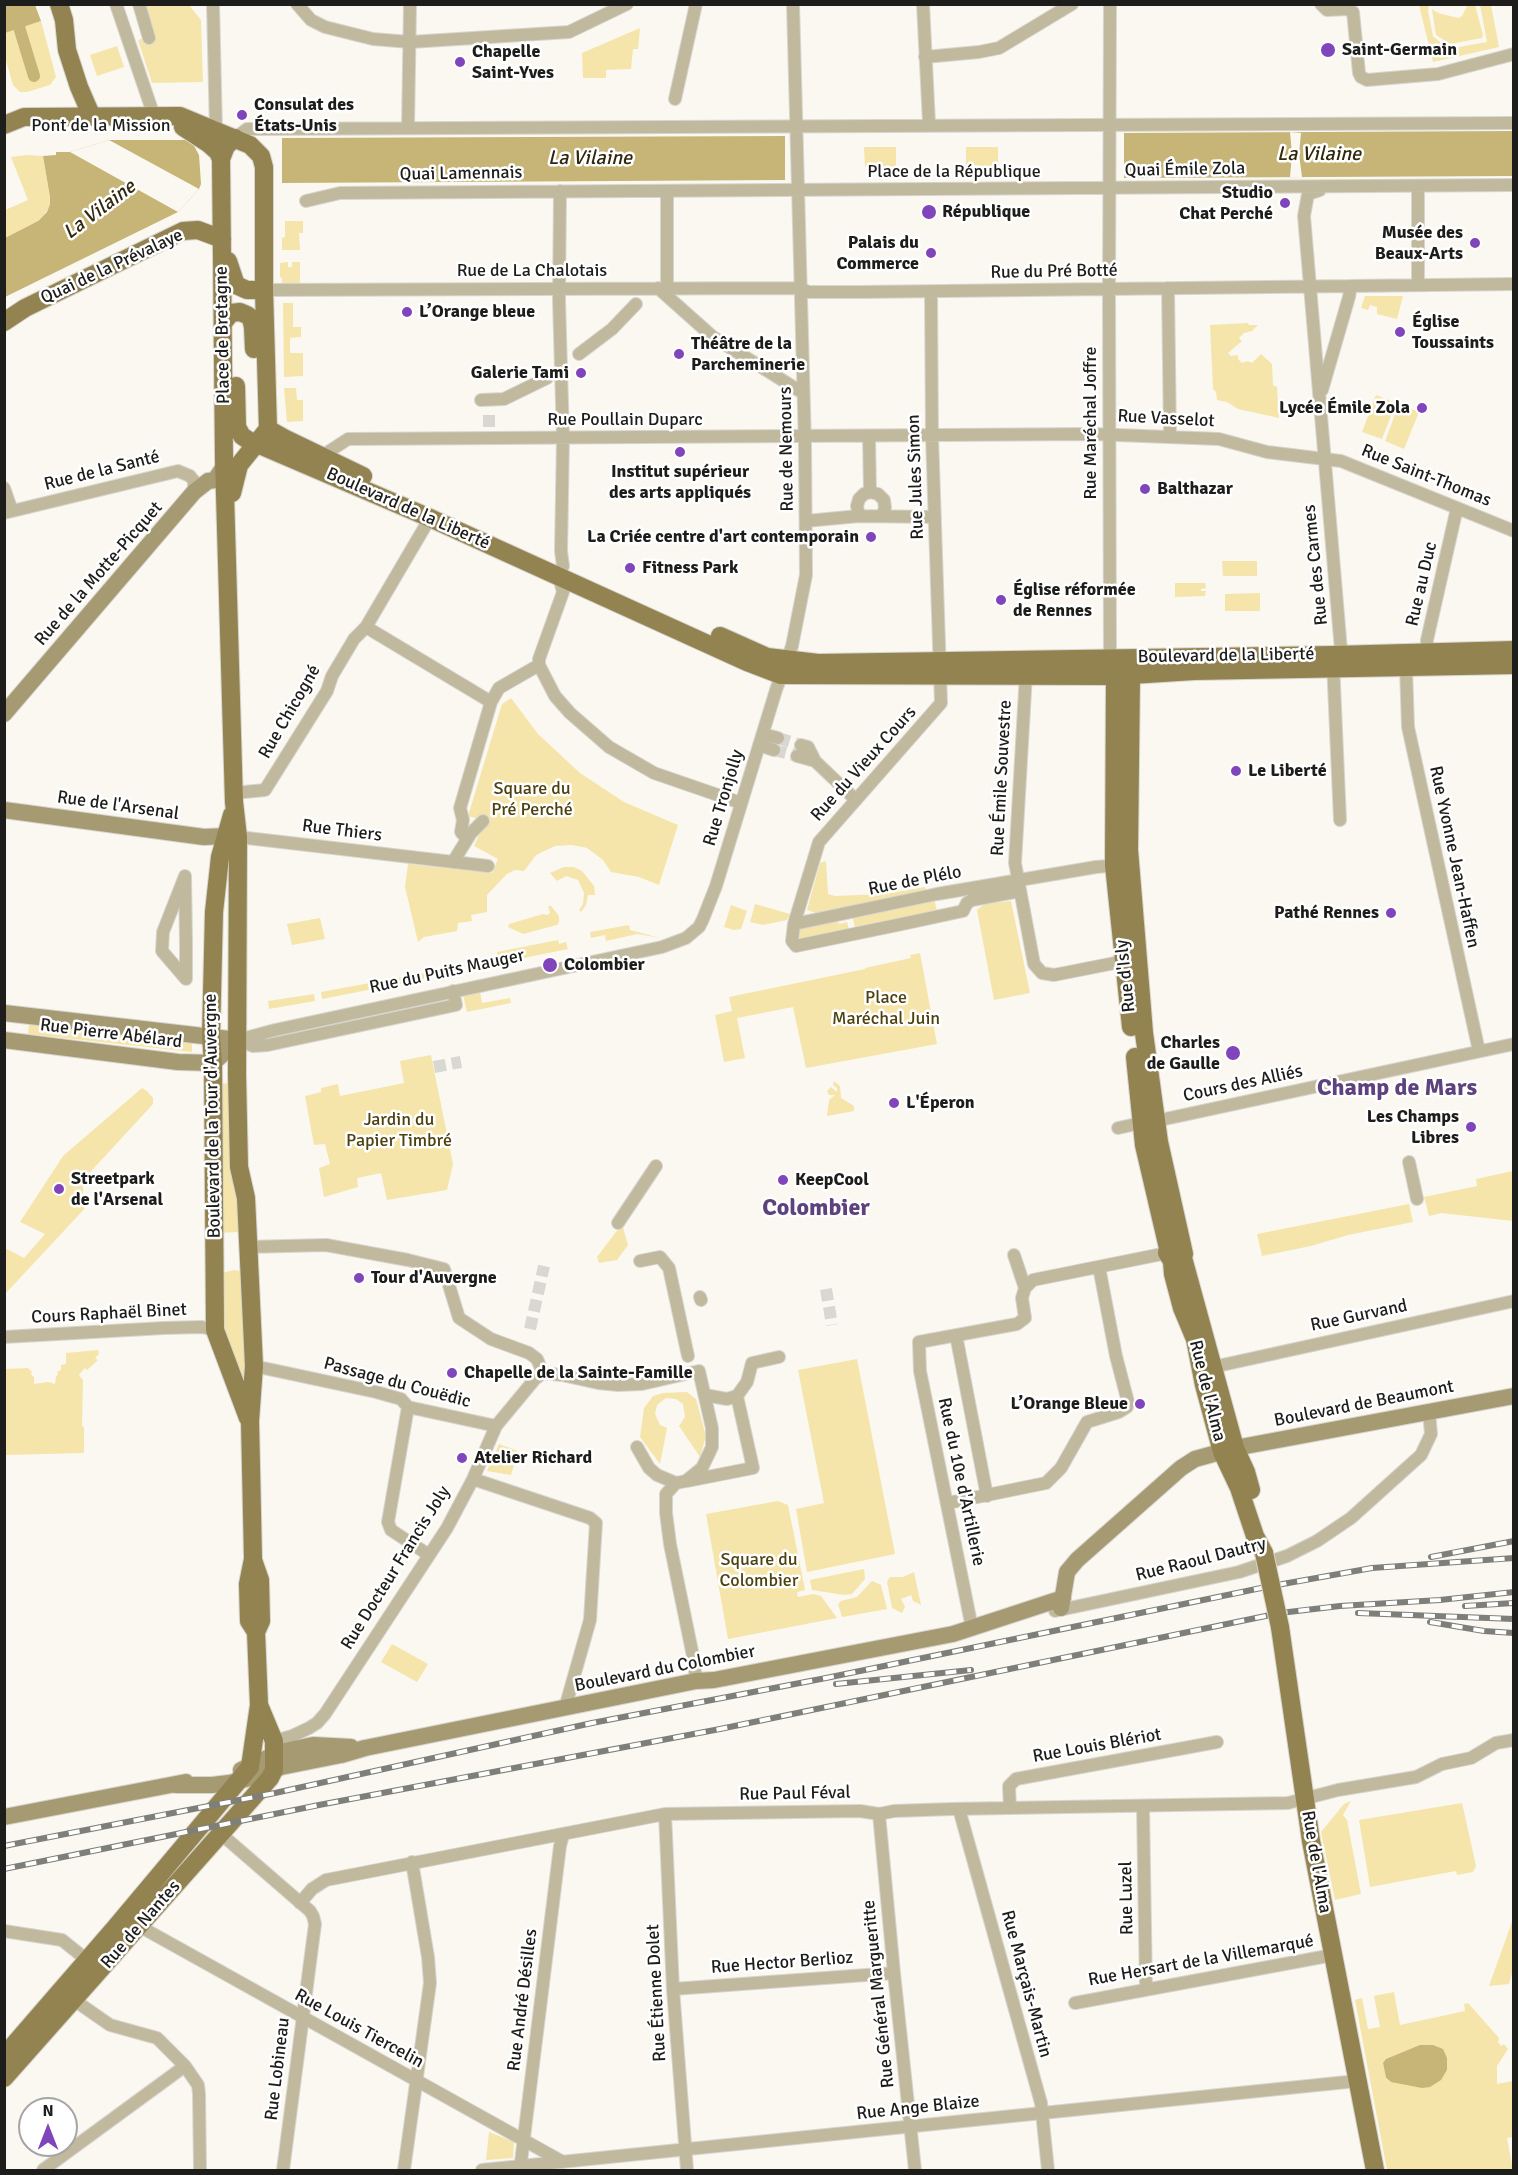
<!DOCTYPE html>
<meta charset="utf-8">
<style>
body{margin:0}
#map{position:relative;width:1518px;height:2175px;overflow:hidden;background:#faf8f1;font-family:Signika,sans-serif}
canvas{display:block}
.frame{position:absolute;inset:0;border:6px solid #1d1d1b;pointer-events:none}
.north{position:absolute;left:18px;top:2097px;width:60px;height:60px;box-sizing:border-box;background:#fff;border:2px solid #a5a5a4;border-radius:50%;rotate:0deg;font-size:16px;font-weight:700;line-height:24px;text-align:center;color:#1d1d1b}
.north::after{content:'';display:block;margin:auto;width:21px;height:27px;background:#8145bb;clip-path:polygon(50% 0,100% 100%,50% 72%,0 100%)}
</style>
<div id="map">
<canvas width="1518" height="2175"></canvas>
<div class="frame"></div>
<div class="north">N</div>
</div>
<script>
const c = document.querySelector('canvas').getContext('2d');
c.lineJoin = 'round';
function fillPath(path, color) { c.fillStyle = color; c.fill(path, 'evenodd'); }
const poly = rows => new Path2D(rows.map(r => 'M' + r).join(''));
function strokePath(path, color, width, dash) { c.strokeStyle = color; c.lineWidth = width; c.lineCap = dash ? 'butt' : 'round'; c.setLineDash(dash || []); c.stroke(path); }
function write(font, color, halo, rows, align = 'center') {
  c.font = font + ' Signika,sans-serif'; c.lineWidth = 5; c.setLineDash([]); c.textBaseline = 'middle'; c.strokeStyle = halo; c.fillStyle = color; for (const [text, x, y, turn = 0] of rows) {
    c.save(); c.translate(x, y); c.rotate((+turn || 0) * Math.PI / 180); c.textAlign = isNaN(turn) ? turn : align; if (halo) c.strokeText(text, 0, 0); c.fillText(text, 0, 0); c.restore();
  }
}
const green = poly([
 [142,5,189,5,201,20,203,82,152,83,138,40,151,36],
 [1419,5,1429,5,1428,11,1433,36,1442,44,1453,48,1487,42,1480,5,1491,5,1499,47,1433,62],
 [1475,5,1483,35,1482,38,1450,44,1436,35,1432,9,1438,13,1458,18,1462,16,1467,6],
 [41,21,56,77,50,85,27,92,20,92,13,85,5,57,4,33],
 [640,28,638,49,633,49,631,69,606,70,606,78,583,78,582,53],
 [117,46,124,67,97,76,90,55],
 [864,147,896,147,896,167,865,167],
 [966,147,998,147,998,166,966,166],
 [27,155,43,156,50,197,50,204,47,211,38,221,5,238,5,210,28,200,11,157],
 [285,221,303,221,303,233,299,233,300,250,282,250,282,238,285,237],
 [288,262,288,267,292,267,292,262,300,262,300,283,282,283,282,278,280,277,280,263],
 [1365,296,1403,296,1397,319,1377,314,1377,307,1370,305,1368,310,1361,308],
 [293,303,293,327,301,327,301,337,290,338,290,353,303,353,303,376,284,377,283,303],
 [1248,323,1249,325,1258,325,1252,331,1244,333,1239,338,1242,341,1228,353,1231,356,1238,355,1238,359,1242,363,1248,361,1252,363,1261,354,1272,364,1273,385,1277,387,1279,418,1238,409,1227,402,1217,400,1216,392,1213,389,1210,325],
 [284,388,296,388,297,400,303,400,303,421,287,422],
 [1376,395,1396,403,1382,439,1362,432],
 [1399,404,1419,412,1404,449,1385,441],
 [1222,561,1257,561,1257,576,1223,576],
 [1175,583,1205,583,1206,588,1201,589,1201,591,1206,591,1205,596,1175,597],
 [1260,593,1260,611,1225,611,1225,594],
 [511,698,538,734,580,773,624,802,678,825,659,885,639,877,611,872,603,860,587,848,572,845,555,846,536,855,524,871,515,870,507,874,487,895,487,912,471,915,472,921,458,923,457,931,424,937,418,942,405,887,408,864,492,873,498,859,474,846,485,821,468,816,502,704],
 [826,861,828,894,835,896,883,894,925,887,926,890,816,913,807,910,820,863],
 [564,867,574,867,582,871,594,886,595,895,588,895,586,905,581,912,579,910,583,904,584,893,578,880,566,876,557,881,550,873],
 [934,899,937,911,855,928,852,915],
 [1011,901,1030,993,994,1000,977,910,984,904],
 [755,904,790,914,787,920,763,925,750,922],
 [731,905,747,911,741,929,734,930,724,927],
 [548,906,551,906,559,916,559,922,557,925,523,934,508,927,509,924,543,914,547,915,550,913],
 [320,918,325,939,292,945,287,924],
 [837,919,839,924,847,922,849,929,802,939,798,936,799,928],
 [629,925,630,930,660,938,637,934,606,941,605,935,591,938,590,932],
 [558,940,559,944,566,942,568,949,499,963,497,952],
 [920,953,937,1044,806,1068,793,1007,737,1018,745,1058,724,1062,715,1015,732,1011,729,997,865,969,865,968,911,958,910,955],
 [424,973,424,979,322,999,321,992],
 [480,992,482,1003,510,998,511,1003,467,1012,463,995],
 [314,994,315,1001,269,1009,268,1001],
 [32,1022,192,1041,192,1052,28,1034,29,1025],
 [431,1055,453,1164,447,1190,387,1200,381,1173,357,1178,358,1187,324,1197,319,1168,330,1164,325,1144,314,1145,305,1096,321,1092,321,1088,338,1084,340,1096,404,1083,400,1061],
 [834,1081,840,1086,841,1098,854,1106,854,1111,827,1116,829,1100,835,1095,829,1095,827,1091,831,1087,837,1092,837,1088,833,1085],
 [230,1083,233,1186,238,1200,238,1232,220,1233,218,1084],
 [142,1088,147,1091,153,1098,153,1104,83,1180,83,1195,89,1204,5,1294,5,1248,24,1258,45,1234,20,1222,63,1156],
 [1513,1171,1513,1221,1441,1213,1429,1216,1424,1197,1477,1186,1476,1179],
 [1409,1204,1413,1222,1348,1235,1311,1246,1262,1256,1257,1234],
 [622,1224,628,1245,617,1260,599,1263,597,1257],
 [234,1270,240,1271,246,1394,223,1336,222,1273],
 [98,1350,99,1354,95,1358,98,1360,87,1370,85,1368,79,1375,83,1380,82,1426,84,1427,84,1453,5,1455,5,1369,28,1368,32,1372,31,1374,34,1377,34,1384,48,1382,55,1384,56,1377,58,1374,57,1372,61,1370,61,1365,66,1364,66,1353],
 [857,1359,895,1554,807,1572,796,1509,824,1503,798,1370],
 [687,1392,696,1399,706,1436,700,1457,679,1426,685,1417,683,1404,676,1399,666,1398,657,1405,655,1414,660,1425,667,1428,660,1464,640,1437,644,1408,653,1396,663,1393],
 [499,1444,518,1451,511,1475,487,1471],
 [778,1501,788,1505,805,1590,797,1592,798,1597,813,1594,821,1596,837,1618,728,1639,706,1514],
 [864,1569,865,1579,852,1594,844,1595,812,1590,810,1580],
 [914,1572,921,1605,913,1601,911,1595,901,1599,905,1607,902,1613,892,1608,887,1582,890,1577,903,1577],
 [872,1581,881,1585,887,1609,842,1617,838,1604,841,1601,857,1597],
 [392,1644,428,1664,417,1682,381,1662],
 [1351,1801,1343,1815,1347,1820,1361,1894,1335,1900,1321,1832,1344,1804],
 [1462,1803,1476,1866,1473,1872,1457,1875,1456,1871,1370,1887,1359,1820],
 [1513,1919,1513,1970,1509,1984,1489,1986],
 [1394,1992,1400,2025,1465,2011,1464,2004,1468,2003,1499,2038,1498,2042,1501,2046,1504,2044,1508,2049,1497,2066,1497,2084,1513,2081,1513,2137,1507,2138,1513,2170,1387,2170,1355,2000,1362,1998,1368,2029,1380,2027,1374,1996],
 [1447,2058,1447,2070,1441,2080,1391,2082,1386,2079,1383,2063],
 [489,2132,514,2142,513,2158,486,2160]
]);
const water = poly([
 [5,4,35,5,41,21,5,33],
 [1513,131,1513,176,1124,178,1124,133],
 [785,136,785,180,282,183,282,138],
 [109,140,188,140,193,144,199,155,201,184,199,189,178,212,5,297,5,238,38,221,47,212,50,204,50,197,43,156,56,155,56,152,70,152],
 [1420,2045,1433,2045,1443,2049,1447,2058,1447,2070,1441,2080,1430,2087,1422,2088,1391,2082,1386,2078,1383,2063,1386,2059]
]);
const pier = poly([
 [1290,132,1301,133,1299,154,1302,177,1290,177,1292,154],
 [109,140,199,189,178,212,70,152]
]);
const canal = poly([
 [12,4,34,76]
]);
const streetTunnel = poly([
 [489,427,489,410],
 [778,738,801,745],
 [774,750,797,756],
 [434,1067,461,1062],
 [826,1289,832,1325],
 [530,1329,544,1266]
]);
const street = poly([
 [116,4,154,116],
 [139,4,149,38],
 [213,4,216,131],
 [297,4,311,20,325,27,373,39,410,42,569,32,627,4],
 [923,4,929,123],
 [1110,4,1109,296,1110,658],
 [1321,4,1327,10,1348,9,1353,12,1359,73,1361,77,1367,80,1438,74,1514,54],
 [925,57,979,52,999,48,1072,4],
 [675,99,696,4],
 [408,128,410,4],
 [235,138,247,129,1514,123],
 [1418,186,1418,285],
 [1320,190,1308,194,1304,216,1342,662],
 [560,191,559,300,563,438,561,551,563,566,559,577,563,592,539,659,539,665,555,696,570,713,609,747,654,773,741,803],
 [663,191,667,196,667,288],
 [306,201,340,193,1514,185],
 [658,288,713,337,803,393],
 [1168,288,1170,437],
 [264,290,801,288,808,292,862,292,1514,284],
 [931,292,932,436,941,703,819,842,794,924,792,941,796,946,907,923,963,911,967,903,972,900,1020,891],
 [579,354,612,329,636,304],
 [1322,390,1349,297,1351,286],
 [481,400,504,399,547,378],
 [869,436,870,492],
 [322,456,348,439,1092,434,1219,439,1267,452,1341,461,1514,531],
 [4,488,12,511],
 [4,513,178,471,190,476,194,481,194,492],
 [859,516,857,506,859,499,864,494,870,492,878,494,884,500,885,508,882,516],
 [806,521,859,516,935,517],
 [366,627,491,702],
 [1427,660,1427,640,1457,508],
 [1333,662,1340,820],
 [1406,668,1408,727,1479,1051],
 [1026,674,1015,863,1034,964,1042,973,1054,975,1125,961],
 [763,734,778,738],
 [759,745,774,750],
 [801,745,808,747,815,761,856,800],
 [797,756,815,761],
 [234,793,265,790,327,691,332,676,354,639,366,627,430,518],
 [230,836,488,866],
 [467,839,461,832,463,820,460,808,491,702,499,688,539,665],
 [453,862,471,833,483,821],
 [185,876,186,943,186,979,162,951,163,932,185,876],
 [794,924,937,894,1096,867,1120,865],
 [238,1040,275,1030,662,947,686,938,699,927,703,919,716,886,776,690,792,646,806,575,805,445,793,4],
 [238,1040,253,1046,268,1045,456,1005,453,991],
 [1151,1122,1514,1044],
 [1118,1128,1141,1123],
 [1409,1162,1417,1199],
 [618,1223,656,1166],
 [247,1247,326,1245,408,1260,444,1269,459,1318,491,1339,529,1353,537,1359,543,1373],
 [1014,1255,1025,1288],
 [640,1261,660,1257,669,1268,688,1356],
 [700,1297,701,1300],
 [956,1335,987,1496],
 [4,1337,164,1328,202,1327,215,1330],
 [254,1366,376,1392,401,1399,408,1407,496,1426],
 [1213,1367,1514,1301],
 [543,1373,562,1375,598,1383,618,1385,642,1384,699,1371,712,1428,712,1447,702,1468,686,1481,676,1483],
 [705,1395,727,1399,737,1396,747,1382,752,1363,779,1357],
 [408,1407,388,1522,391,1530,429,1555],
 [637,1447,649,1468,657,1475,676,1483],
 [473,1479,590,1518,596,1523,590,1620,565,1708],
 [687,1481,753,1468,737,1396],
 [676,1483,666,1494,666,1513,670,1544,694,1661,696,1681],
 [948,1503,1046,1483,1061,1468,1087,1422,1119,1412,1127,1407,1128,1402,1116,1356,1099,1267],
 [1055,1611,1239,1572,1287,1556,1317,1541,1351,1518,1421,1455,1431,1434,1429,1412],
 [972,1628,920,1371,919,1342,1017,1324,1025,1318,1022,1298,1025,1288,1033,1280,1167,1253],
 [274,1741,292,1736,309,1728,317,1723,325,1714,447,1528,473,1479,496,1426,535,1379,543,1373],
 [1143,1806,1146,1990],
 [1010,1808,1009,1786,1016,1779,1217,1742],
 [959,1809,1041,2103,1048,2170],
 [665,1814,673,1989,687,2170],
 [879,1814,894,1973,915,2170],
 [221,1834,310,1911,313,1916,315,1924,283,2170],
 [300,1903,312,1889,326,1880,665,1814,860,1811,879,1814,894,1811,952,1809,1288,1803,1338,1790,1416,1777,1442,1764,1471,1758,1496,1743,1514,1740],
 [139,1926,563,2162],
 [4,1931,62,1940,87,1960],
 [673,1989,894,1973],
 [74,2000,110,2025,157,2038,185,2066,198,2085,199,2094,200,2170],
 [1075,2003,1333,1955],
 [43,2170,185,2066],
 [404,2170,430,1983,428,1957,412,1862],
 [482,2170,1357,2081],
 [520,2170,560,1846,563,1835]
]);
const secondary = poly([
 [4,714,194,492,208,481,215,480,225,465],
 [4,810,204,837,226,836],
 [4,1013,238,1040],
 [4,1040,178,1062,213,1063,238,1040],
 [1061,1608,1067,1572,1077,1560,1181,1468,1195,1459,1235,1448,1514,1396],
 [241,1770,280,1752,313,1745,351,1747],
 [176,1785,212,1785,229,1783,259,1776,281,1767,341,1755,365,1748,696,1681,714,1680,953,1634,1063,1598],
 [4,1817,186,1782]
]);
const primary = poly([
 [59,4,64,20,67,50,79,87,92,117],
 [4,125,24,117,180,116,250,145,261,156,264,167,264,290,268,429,239,465,232,493],
 [183,127,209,144,218,152,221,159],
 [235,138,226,146,221,159,224,460,234,802,238,837,237,1075,239,1167,246,1198,254,1366,250,1421,253,1559,248,1584,249,1621,256,1632],
 [228,261,236,285,247,290,264,290],
 [4,322,25,308,183,231,198,230,222,239],
 [223,323,231,313,240,312,247,315,251,318,253,327,254,349],
 [236,386,237,427,242,436,248,440,430,518,747,662,781,675,1115,676,1194,671,1514,665],
 [268,429,284,438,363,476],
 [720,636,767,657,818,663,1334,655,1514,650],
 [1131,675,1129,850,1144,1033,1159,1142,1184,1254,1181,1260,1172,1261,1167,1253,1168,1248,1177,1244,1181,1246],
 [1115,676,1114,865,1131,1027],
 [232,815,220,857,214,912,211,1036,213,1063,215,1330,248,1418],
 [1135,1057,1144,1145,1168,1248],
 [1183,1258,1235,1448,1246,1472,1251,1490],
 [1172,1261,1173,1274,1182,1308,1195,1339,1204,1385,1222,1452,1239,1488,1255,1536,1264,1553],
 [1280,1627,1311,1841,1375,2170],
 [4,2056,115,1928,250,1767,259,1705,256,1632,261,1621,260,1580,253,1560],
 [4,2078,270,1778,274,1770,274,1741,259,1705]
]);
const rail = poly([
 [1431,1557,1514,1541],
 [1465,1606,1514,1603],
 [1358,1613,1514,1619],
 [1430,1622,1484,1631,1514,1633],
 [836,1684,971,1670],
 [4,1846,275,1793,592,1723,826,1678,1266,1587,1372,1568,1514,1558],
 [4,1869,319,1805,720,1729,1280,1613,1340,1606,1440,1600,1514,1592]
]);
const primaryBridge = poly([
 [1264,1553,1280,1627]
]);
const markers = [
 [1328,50,8,"#8145bb"],
 [460,62,6,"#8145bb"],
 [242,115,6,"#8145bb"],
 [1285,203,6,"#8145bb"],
 [929,212,8,"#8145bb"],
 [1475,243,6,"#8145bb"],
 [931,253,6,"#8145bb"],
 [407,312,6,"#8145bb"],
 [1400,332,6,"#8145bb"],
 [679,354,6,"#8145bb"],
 [581,373,6,"#8145bb"],
 [1422,408,6,"#8145bb"],
 [680,452,6,"#8145bb"],
 [1145,489,6,"#8145bb"],
 [871,537,6,"#8145bb"],
 [630,568,6,"#8145bb"],
 [1001,600,6,"#8145bb"],
 [1236,771,6,"#8145bb"],
 [1391,913,6,"#8145bb"],
 [550,965,8,"#8145bb"],
 [1233,1053,8,"#8145bb"],
 [894,1103,6,"#8145bb"],
 [1471,1127,6,"#8145bb"],
 [783,1180,6,"#8145bb"],
 [59,1189,6,"#8145bb"],
 [359,1278,6,"#8145bb"],
 [452,1373,6,"#8145bb"],
 [1140,1404,6,"#8145bb"],
 [462,1458,6,"#8145bb"]
];
const poiNames = [
 ["Saint-Germain",1342,50],
 ["Chapelle",472,52],
 ["Saint-Yves",472,73],
 ["Consulat des",254,105],
 ["États-Unis",254,126],
 ["Studio",1273,193,"right"],
 ["Chat Perché",1273,214,"right"],
 ["République",942,212],
 ["Musée des",1463,233,"right"],
 ["Beaux-Arts",1463,254,"right"],
 ["Palais du",919,243,"right"],
 ["Commerce",919,264,"right"],
 ["L’Orange bleue",419,312],
 ["Église",1412,322],
 ["Toussaints",1412,343],
 ["Théâtre de la",691,344],
 ["Parcheminerie",691,365],
 ["Galerie Tami",569,373,"right"],
 ["Lycée Émile Zola",1410,408,"right"],
 ["Institut supérieur",680,472,"center"],
 ["des arts appliqués",680,493,"center"],
 ["Balthazar",1157,489],
 ["La Criée centre d'art contemporain",859,537,"right"],
 ["Fitness Park",642,568],
 ["Église réformée",1013,590],
 ["de Rennes",1013,611],
 ["Le Liberté",1248,771],
 ["Pathé Rennes",1379,913,"right"],
 ["Colombier",564,965],
 ["Charles",1220,1043,"right"],
 ["de Gaulle",1220,1064,"right"],
 ["L'Éperon",906,1103],
 ["Les Champs",1459,1117,"right"],
 ["Libres",1459,1138,"right"],
 ["Streetpark",71,1179],
 ["de l'Arsenal",71,1200],
 ["KeepCool",795,1180],
 ["Tour d'Auvergne",371,1278],
 ["Chapelle de la Sainte-Famille",464,1373],
 ["L’Orange Bleue",1128,1404,"right"],
 ["Atelier Richard",474,1458]
];
const streetNames = [
 ["Pont de la Mission",101,126],
 ["Quai Émile Zola",1185,170,-1],
 ["Place de la République",954,172],
 ["Quai Lamennais",461,174,-1],
 ["Quai de la Prévalaye",112,267,-25],
 ["Rue de La Chalotais",532,271],
 ["Rue du Pré Botté",1054,272,-1],
 ["Place de Bretagne",223,335,-91],
 ["Rue Vasselot",1166,419,3],
 ["Rue Poullain Duparc",625,420],
 ["Rue Maréchal Joffre",1091,423,-90],
 ["Rue de Nemours",787,449,-91],
 ["Rue de la Santé",102,471,-14],
 ["Rue Saint-Thomas",1426,476,22],
 ["Rue Jules Simon",916,477,-92],
 ["Boulevard de la Liberté",408,509,24],
 ["Rue des Carmes",1316,565,-96],
 ["Rue de la Motte-Picquet",99,574,-49],
 ["Rue au Duc",1422,584,-77],
 ["Boulevard de la Liberté",1226,656,-1],
 ["Rue Chicogné",290,712,-60],
 ["Rue du Vieux Cours",864,764,-48],
 ["Rue Émile Souvestre",1002,778,-87],
 ["Rue Tronjolly",724,798,-73],
 ["Rue de l'Arsenal",118,806,8],
 ["Rue Thiers",342,831,7],
 ["Rue Yvonne Jean-Haffen",1454,857,78],
 ["Rue de Plélo",915,881,-11],
 ["Rue du Puits Mauger",447,972,-12],
 ["Rue d'Isly",1126,976,-96],
 ["Rue Pierre Abélard",111,1034,7],
 ["Cours des Alliés",1243,1084,-12],
 ["Boulevard de la Tour d'Auvergne",213,1116,-91],
 ["Cours Raphaël Binet",109,1314,-3],
 ["Rue Gurvand",1359,1316,-12],
 ["Passage du Couëdic",397,1383,15],
 ["Rue de l'Alma",1207,1391,76],
 ["Boulevard de Beaumont",1364,1404,-11],
 ["Rue du 10e d'Artillerie",961,1482,78],
 ["Rue Raoul Dautry",1201,1560,-14],
 ["Rue Docteur Francis Joly",396,1568,-58],
 ["Boulevard du Colombier",665,1669,-11],
 ["Rue Louis Blériot",1097,1746,-10],
 ["Rue Paul Féval",795,1794,-1],
 ["Rue de l'Alma",1316,1862,80],
 ["Rue Luzel",1127,1898,-91],
 ["Rue de Nantes",141,1925,-49],
 ["Rue Hersart de la Villemarqué",1201,1961,-10],
 ["Rue Hector Berlioz",782,1963,-4],
 ["Rue Marçais-Martin",1026,1984,75],
 ["Rue Étienne Dolet",657,1993,-93],
 ["Rue Général Margueritte",879,1994,-96],
 ["Rue André Désilles",523,2000,-83],
 ["Rue Louis Tiercelin",359,2029,29],
 ["Rue Lobineau",278,2069,-83],
 ["Rue Ange Blaize",918,2108,-6]
];
const parkNames = [
 ["Square du",532,789],
 ["Pré Perché",532,810],
 ["Place",886,998],
 ["Maréchal Juin",886,1019],
 ["Jardin du",399,1120],
 ["Papier Timbré",399,1141],
 ["Square du",759,1560],
 ["Colombier",759,1581]
];
const waterNames = [
 ["La Vilaine",1319,155],
 ["La Vilaine",590,159],
 ["La Vilaine",100,210,-37]
];
const districtNames = [
 ["Champ de Mars",1397,1089],
 ["Colombier",816,1209]
];
fillPath(green, '#f5e5aa');
fillPath(water, '#c6b577');
fillPath(pier, '#faf8f1');
strokePath(canal, '#c6b577', 12);
strokePath(streetTunnel, '#d9d7d1', 12, [12, 6]);
strokePath(street, '#d7d5cf', 14);
strokePath(secondary, '#d7d5cf', 18);
strokePath(primary, '#d7d5cf', 20);
strokePath(street, '#c0b99e', 12);
strokePath(secondary, '#a59a72', 16);
strokePath(primary, '#928351', 18);
strokePath(rail, '#7f7f7a', 6);
strokePath(rail, '#fff', 4, [11]);
strokePath(primaryBridge, '#d7d5cf', 20, []);
strokePath(primaryBridge, '#928351', 18);
for (const [x, y, r, color] of markers) { const dot = new Path2D(); dot.arc(x, y, r, 0, 2 * Math.PI); c.fillStyle = color; c.fill(dot); strokePath(dot, '#fff', 2); }
write('bold 18px', '#1d1d1b', '#fff', poiNames, 'left');
write('18px', '#1d1d1b', '#fff', streetNames);
write('18px', '#4d410f', '#fff', parkNames);
write('italic 20px', '#31290d', '#fff', waterNames);
write('bold 24px', '#5e427e', '#fff', districtNames);
</script>
